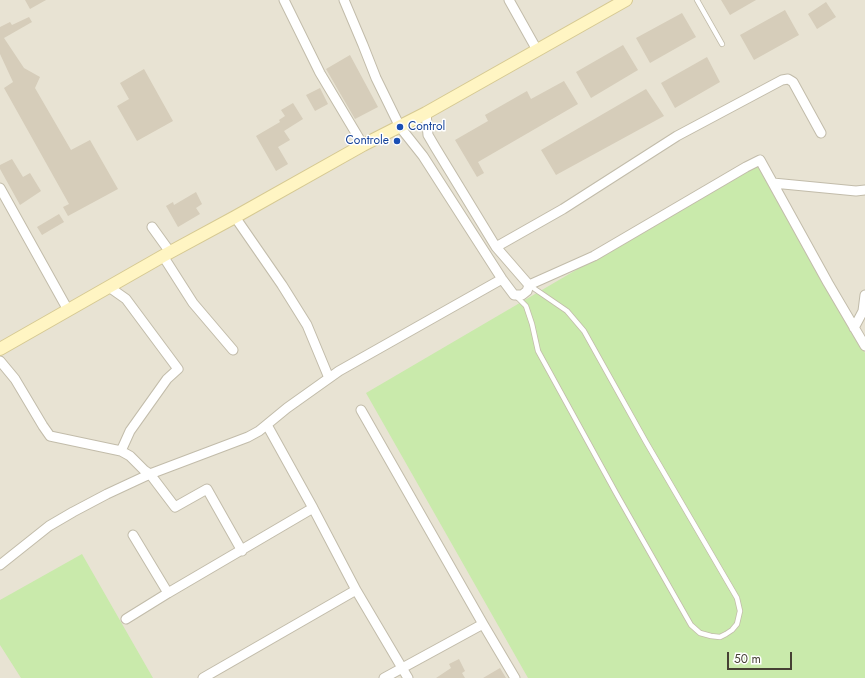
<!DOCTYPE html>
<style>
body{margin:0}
#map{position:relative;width:865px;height:678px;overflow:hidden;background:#f3f0e5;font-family:Jost,sans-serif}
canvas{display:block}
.scale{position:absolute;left:727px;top:652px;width:65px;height:18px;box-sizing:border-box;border:2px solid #464134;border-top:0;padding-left:5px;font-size:12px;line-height:14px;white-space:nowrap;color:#464134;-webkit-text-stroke:3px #fff;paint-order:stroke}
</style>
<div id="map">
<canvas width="865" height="678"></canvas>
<div class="scale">50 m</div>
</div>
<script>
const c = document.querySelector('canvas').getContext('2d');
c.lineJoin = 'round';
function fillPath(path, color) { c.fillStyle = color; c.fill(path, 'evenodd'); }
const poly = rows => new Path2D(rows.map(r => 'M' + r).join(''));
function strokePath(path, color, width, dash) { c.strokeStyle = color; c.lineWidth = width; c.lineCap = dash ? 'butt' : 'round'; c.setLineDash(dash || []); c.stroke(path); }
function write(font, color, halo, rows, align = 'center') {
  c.font = font + ' Jost,sans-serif'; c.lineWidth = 3; c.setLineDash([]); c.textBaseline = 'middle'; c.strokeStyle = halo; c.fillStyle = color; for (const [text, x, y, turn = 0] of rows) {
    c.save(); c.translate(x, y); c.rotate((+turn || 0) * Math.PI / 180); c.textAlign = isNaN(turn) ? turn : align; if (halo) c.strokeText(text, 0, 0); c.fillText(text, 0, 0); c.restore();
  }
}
const residential = poly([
 [0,0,865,0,865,678,0,678]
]);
const green = poly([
 [757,164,865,353,865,678,528,678,366,393],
 [82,554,153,678,21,678,0,645,0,600]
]);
const building = poly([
 [25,0,46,0,30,9],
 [721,0,756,0,730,15],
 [826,2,836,17,817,29,808,14],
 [785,10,799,35,754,60,740,35],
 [682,13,696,37,650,63,636,38],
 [29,17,32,22,4,38,24,68,40,77,35,88,71,150,90,140,118,189,68,216,63,207,69,204,4,88,13,82,0,54,0,27,10,22,12,25],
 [623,45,638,70,591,98,576,72],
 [350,55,378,107,355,119,326,69],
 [707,57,720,82,675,108,661,83],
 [144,69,173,121,137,141,117,106,129,99,120,83],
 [564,81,578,104,478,162,484,173,477,177,455,140,488,121,485,115,527,91,531,99],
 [320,88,328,104,315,111,306,95],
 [646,89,664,116,556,175,541,150],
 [293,103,303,119,284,131,290,140,278,147,288,164,276,171,256,136,280,122,279,120,285,116,281,110],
 [12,159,23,177,30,173,41,191,20,205,0,169,0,165],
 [196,192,202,204,196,208,200,214,178,227,166,206,173,202,174,205],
 [59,214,64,222,42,235,37,227],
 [459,659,465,671,462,673,465,678,436,678,451,668,449,664],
 [500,668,506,678,483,678]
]);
const lane = poly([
 [697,0,722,44],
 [516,296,526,306,532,324,538,351,616,493,691,625,700,633,711,636,720,637,726,634,732,630,737,624,740,611,737,598,646,442,584,331,567,311,529,285]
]);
const street = poly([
 [284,0,320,73,363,145],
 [344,0,363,45,376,78,400,127,423,156,502,279,514,295,522,295,527,291,529,285,594,256,746,167,760,160,828,283,865,346],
 [509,0,537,50],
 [426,113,428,135,435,147,496,247,529,285],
 [773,183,856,191,865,190],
 [0,188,68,310],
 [235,217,282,285,307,325,329,378],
 [152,227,170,252],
 [496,247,563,209,677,136,782,80,788,79,793,82,821,133],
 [163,256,193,303,233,350],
 [109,287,126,299,178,369,167,379,130,431,121,451],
 [854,328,863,311,865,295],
 [0,361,15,379,43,426,50,436,121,451,130,456,144,470,150,474,175,507,207,489,242,551],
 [361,410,483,624,515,678],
 [267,425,313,508,356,590,408,678],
 [133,535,168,593],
 [0,565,49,526,73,512,107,494,150,474,248,437,259,431,287,408,339,371,502,279],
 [126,619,168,593,313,508],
 [203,678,356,590],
 [384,678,483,624]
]);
const secondary = poly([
 [0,349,163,256,235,217,363,145,426,113,626,0]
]);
const markers = [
 [400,127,4,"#1a4fb4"],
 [397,141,4,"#1a4fb4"]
];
const transitNames = [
 ["Control",408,127],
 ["Controle",389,141,"right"]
];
fillPath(residential, '#e8e3d3');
fillPath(green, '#c9eaab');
fillPath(building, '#d6cdba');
strokePath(lane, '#c2bcaa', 6);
strokePath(street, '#c2bcaa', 11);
strokePath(secondary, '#d6c992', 14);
strokePath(lane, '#fff', 4.5);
strokePath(street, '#fff', 9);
strokePath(secondary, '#fff5c3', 12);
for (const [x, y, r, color] of markers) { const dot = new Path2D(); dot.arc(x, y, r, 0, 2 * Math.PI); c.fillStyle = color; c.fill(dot); strokePath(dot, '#fff', 1.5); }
write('12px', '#164399', '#fff', transitNames, 'left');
</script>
